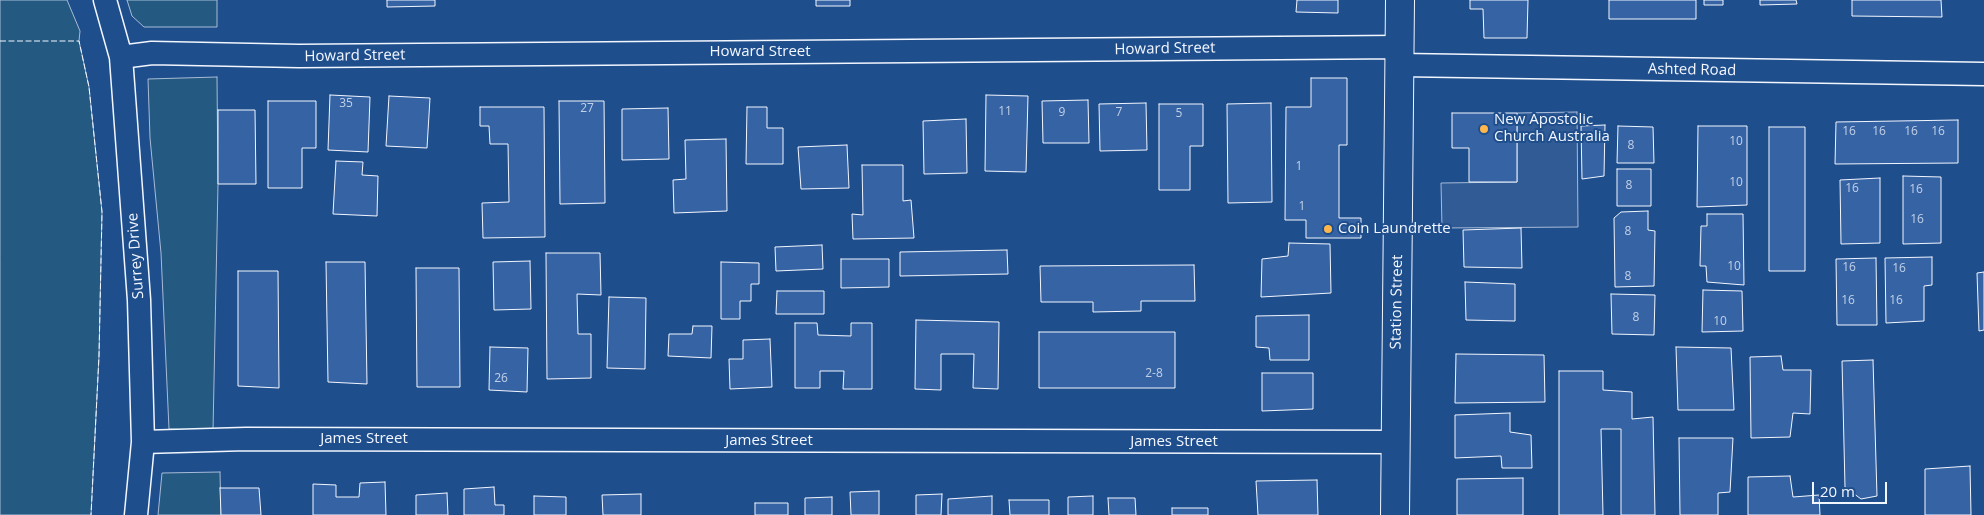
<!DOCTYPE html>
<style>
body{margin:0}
#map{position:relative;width:1984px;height:515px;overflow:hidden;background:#1f4e8c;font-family:"Open Sans",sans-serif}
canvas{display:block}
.scale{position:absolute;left:1812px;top:482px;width:75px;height:22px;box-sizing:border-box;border:2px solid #f2f6ff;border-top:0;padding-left:6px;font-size:15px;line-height:18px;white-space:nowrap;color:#f2f6ff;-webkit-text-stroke:4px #1f4e8c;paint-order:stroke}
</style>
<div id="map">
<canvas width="1984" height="515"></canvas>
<div class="scale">20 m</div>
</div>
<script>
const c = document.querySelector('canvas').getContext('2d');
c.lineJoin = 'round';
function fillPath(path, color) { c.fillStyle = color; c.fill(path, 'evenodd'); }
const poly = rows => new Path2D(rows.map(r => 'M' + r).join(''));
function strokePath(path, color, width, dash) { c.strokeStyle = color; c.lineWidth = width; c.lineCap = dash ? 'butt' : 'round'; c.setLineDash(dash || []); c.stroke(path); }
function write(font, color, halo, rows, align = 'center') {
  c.font = font + ' "Open Sans",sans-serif'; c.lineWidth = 4; c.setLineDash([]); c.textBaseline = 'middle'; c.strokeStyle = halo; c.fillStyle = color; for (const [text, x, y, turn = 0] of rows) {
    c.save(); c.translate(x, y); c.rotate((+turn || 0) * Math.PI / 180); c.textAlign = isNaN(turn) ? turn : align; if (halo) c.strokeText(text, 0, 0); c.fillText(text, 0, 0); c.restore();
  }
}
const green = poly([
 [0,0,67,0,80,31,79,41,89,87,102,212,99,356,91,515,0,515,0,0],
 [127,0,217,0,217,27,144,27,132,16,127,0],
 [217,77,218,184,213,431,169,429,161,253,150,138,148,79,217,77],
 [220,472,221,515,158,515,162,473,220,472]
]);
const parking = poly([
 [1577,112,1578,227,1442,228,1441,183,1517,182,1517,113,1577,112]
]);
const building = poly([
 [387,0,435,0,435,6,387,7,387,0],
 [816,0,850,0,850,6,816,6,816,0],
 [1297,0,1338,0,1338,13,1296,12,1297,0],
 [1470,0,1528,0,1527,38,1484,38,1483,9,1470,9,1470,0],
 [1609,0,1696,0,1696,19,1609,19,1609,0],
 [1704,0,1723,0,1723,5,1704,5,1704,0],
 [1760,0,1796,0,1797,4,1760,5,1760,0],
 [1852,0,1941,0,1942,17,1852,16,1852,0],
 [1311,78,1347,78,1347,145,1339,145,1339,218,1361,218,1361,238,1306,238,1306,220,1285,220,1286,107,1311,107,1311,78],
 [330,95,370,97,368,152,328,150,330,95],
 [986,95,1028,96,1026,172,985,171,986,95],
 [389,96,430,98,427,148,386,146,389,96],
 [1088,100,1089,143,1043,143,1042,101,1088,100],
 [268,101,316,101,316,148,302,148,302,188,268,188,268,101],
 [559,101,604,101,605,203,560,204,559,101],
 [1146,103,1147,150,1100,151,1099,104,1146,103],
 [1271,103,1272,202,1228,203,1227,104,1271,103],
 [1159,104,1203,104,1203,146,1190,146,1190,190,1159,190,1159,104],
 [480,107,544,107,545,237,483,238,482,203,509,202,508,144,490,144,489,126,480,126,480,107],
 [747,107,767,107,767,128,783,128,783,164,746,164,747,107],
 [668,108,669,159,622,160,622,109,668,108],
 [218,110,255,110,256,184,218,184,218,110],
 [1452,113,1517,113,1517,182,1469,182,1469,148,1452,148,1452,113],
 [966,119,967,173,924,174,923,121,966,119],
 [1958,120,1958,163,1835,164,1836,122,1958,120],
 [1605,125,1604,176,1582,179,1581,126,1605,125],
 [1618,126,1653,127,1654,163,1617,163,1618,126],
 [1698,126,1747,126,1747,205,1697,207,1698,126],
 [1769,127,1805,127,1805,271,1769,271,1769,127],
 [726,139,727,211,674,213,673,180,686,179,685,140,726,139],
 [847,145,849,188,801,189,798,147,847,145],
 [336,161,363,162,362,175,378,176,377,216,333,214,336,161],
 [862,165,903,165,903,201,911,200,914,238,853,239,852,214,863,215,862,165],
 [1617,169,1651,169,1651,206,1617,206,1617,169],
 [1903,176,1941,177,1941,243,1903,244,1903,176],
 [1880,178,1880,243,1841,244,1840,180,1880,178],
 [1648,211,1648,230,1655,231,1654,286,1615,287,1614,218,1621,212,1648,211],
 [1707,214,1743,214,1744,285,1707,282,1706,266,1700,266,1701,226,1707,226,1707,214],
 [1521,228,1522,268,1464,267,1463,230,1521,228],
 [1289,243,1330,244,1331,293,1261,297,1262,259,1288,256,1289,243],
 [822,245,823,269,776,271,775,247,822,245],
 [1007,250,1008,274,900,276,900,252,1007,250],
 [546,253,600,253,601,295,577,294,578,334,591,334,591,378,547,379,546,253],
 [1932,257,1932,285,1924,286,1924,321,1886,323,1885,258,1932,257],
 [1876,258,1877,325,1837,325,1836,259,1876,258],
 [841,259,889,259,889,287,841,288,841,259],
 [530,261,531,309,494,310,493,262,530,261],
 [326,262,365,262,367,384,328,382,326,262],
 [721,262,759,263,759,284,751,284,751,301,740,301,740,319,721,319,721,262],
 [1194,265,1195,301,1141,301,1141,311,1093,312,1093,302,1041,302,1040,266,1194,265],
 [416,268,459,268,460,387,417,387,416,268],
 [238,271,278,271,279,388,238,386,238,271],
 [1984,272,1984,330,1979,331,1977,273,1984,272],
 [1465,282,1515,284,1515,321,1466,320,1465,282],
 [1703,290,1742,291,1743,331,1702,332,1703,290],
 [777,291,824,291,824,314,776,314,777,291],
 [1611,294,1655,295,1654,335,1612,334,1611,294],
 [609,297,646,298,645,369,607,368,609,297],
 [1309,315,1309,360,1270,360,1269,348,1256,347,1256,316,1309,315],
 [916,320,999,322,998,389,973,388,974,354,941,354,941,390,915,389,916,320],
 [795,323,817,323,818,335,851,336,851,323,872,323,872,389,843,389,844,371,820,371,820,388,795,388,795,323],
 [693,326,712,326,711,358,668,356,669,334,692,334,693,326],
 [1039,332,1175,332,1175,388,1039,388,1039,332],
 [770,339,772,387,730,389,729,359,743,359,743,340,770,339],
 [490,347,528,348,527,392,489,390,490,347],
 [1676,347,1731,348,1734,410,1678,410,1676,347],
 [1456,354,1544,355,1545,402,1455,403,1456,354],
 [1781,356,1783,370,1811,370,1810,414,1793,413,1790,437,1751,438,1750,357,1781,356],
 [1873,360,1877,496,1861,499,1845,487,1842,361,1873,360],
 [1559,371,1603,371,1603,390,1632,392,1632,419,1653,417,1655,515,1621,515,1621,429,1601,429,1603,515,1559,515,1559,371],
 [1262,373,1313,373,1313,409,1262,411,1262,373],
 [1510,413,1510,432,1531,435,1532,468,1502,468,1501,456,1455,458,1455,415,1510,413],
 [1679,438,1733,438,1730,492,1718,493,1718,515,1680,515,1679,438],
 [1970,466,1971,515,1925,515,1925,469,1970,466],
 [1790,476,1793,497,1819,495,1820,515,1748,515,1748,477,1790,476],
 [1523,478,1523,515,1457,515,1457,479,1523,478],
 [1317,480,1318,515,1258,515,1256,481,1317,480],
 [385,482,386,515,313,515,313,484,336,485,336,497,359,497,360,483,385,482],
 [494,487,495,505,504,505,504,515,464,515,464,489,494,487],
 [220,488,259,488,261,515,221,515,220,488],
 [879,491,879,515,851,515,850,492,879,491],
 [447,493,448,515,416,515,416,495,447,493],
 [641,494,641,515,603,515,602,495,641,494],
 [942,494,941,515,916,515,916,495,942,494],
 [534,496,566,497,566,515,534,515,534,496],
 [992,496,992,515,948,515,948,499,992,496],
 [1093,496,1093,515,1068,515,1068,497,1093,496],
 [832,497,832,515,805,515,805,498,832,497],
 [1108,498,1135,498,1136,515,1109,515,1108,498],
 [1009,500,1049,500,1049,515,1010,515,1009,500],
 [755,503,788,503,788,515,755,515,755,503],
 [1172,508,1208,508,1208,515,1172,515,1172,508]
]);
const street = poly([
 [105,0,121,57,139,300,143,442,136,515],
 [121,57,152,53,299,56,1400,47],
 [1400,65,1984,74],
 [143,442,246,439,1396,442]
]);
const primary = poly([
 [1395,515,1400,0]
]);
const fence = poly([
 [0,41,79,41,89,87,102,212,99,356,91,515]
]);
const markers = [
 [1484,129,5,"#ffb74d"],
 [1328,229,5,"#ffb74d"]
];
const numberNames = [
 ["35",346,104],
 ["27",587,109],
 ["11",1005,112],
 ["9",1062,113],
 ["7",1119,113],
 ["5",1179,114],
 ["16",1849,132],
 ["16",1879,132],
 ["16",1911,132],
 ["16",1938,132],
 ["10",1736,142],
 ["8",1631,146],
 ["1",1299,167],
 ["10",1736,183],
 ["8",1629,186],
 ["16",1852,189],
 ["16",1916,190],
 ["1",1302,207],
 ["16",1917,220],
 ["8",1628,232],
 ["10",1734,267],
 ["16",1849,268],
 ["16",1899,269],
 ["8",1628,277],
 ["16",1848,301],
 ["16",1896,301],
 ["8",1636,318],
 ["10",1720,322],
 ["2-8",1154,374],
 ["26",501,379]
];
const streetNames = [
 ["Howard Street",1165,49,-1],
 ["Howard Street",760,52],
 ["Howard Street",355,56,-1],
 ["Ashted Road",1692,70,1],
 ["Surrey Drive",136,256,-94],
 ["Station Street",1397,302,-89],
 ["James Street",364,439],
 ["James Street",769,441],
 ["James Street",1174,442]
];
const poiNames = [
 ["New Apostolic",1494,120],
 ["Church Australia",1494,137],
 ["Coin Laundrette",1338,229]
];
fillPath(green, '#245a82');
strokePath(green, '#a8bbd7', 1);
fillPath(parking, '#305b95');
strokePath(parking, '#a8bbd7', 1);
fillPath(building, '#3563a3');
strokePath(building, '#f2f6ff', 1);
strokePath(street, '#f2f6ff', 25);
strokePath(primary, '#f2f6ff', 30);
strokePath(street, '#1f4e8c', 22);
strokePath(primary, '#1f4e8c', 28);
strokePath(fence, '#f2f6ff', 1, [6, 2.5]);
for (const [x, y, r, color] of markers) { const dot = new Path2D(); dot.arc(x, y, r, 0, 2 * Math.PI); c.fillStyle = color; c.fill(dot); strokePath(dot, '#1f4e8c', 2); }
write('12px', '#c3d1e8', null, numberNames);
write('15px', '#f2f6ff', '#1f4e8c', streetNames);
write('15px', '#f2f6ff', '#1f4e8c', poiNames, 'left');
</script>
